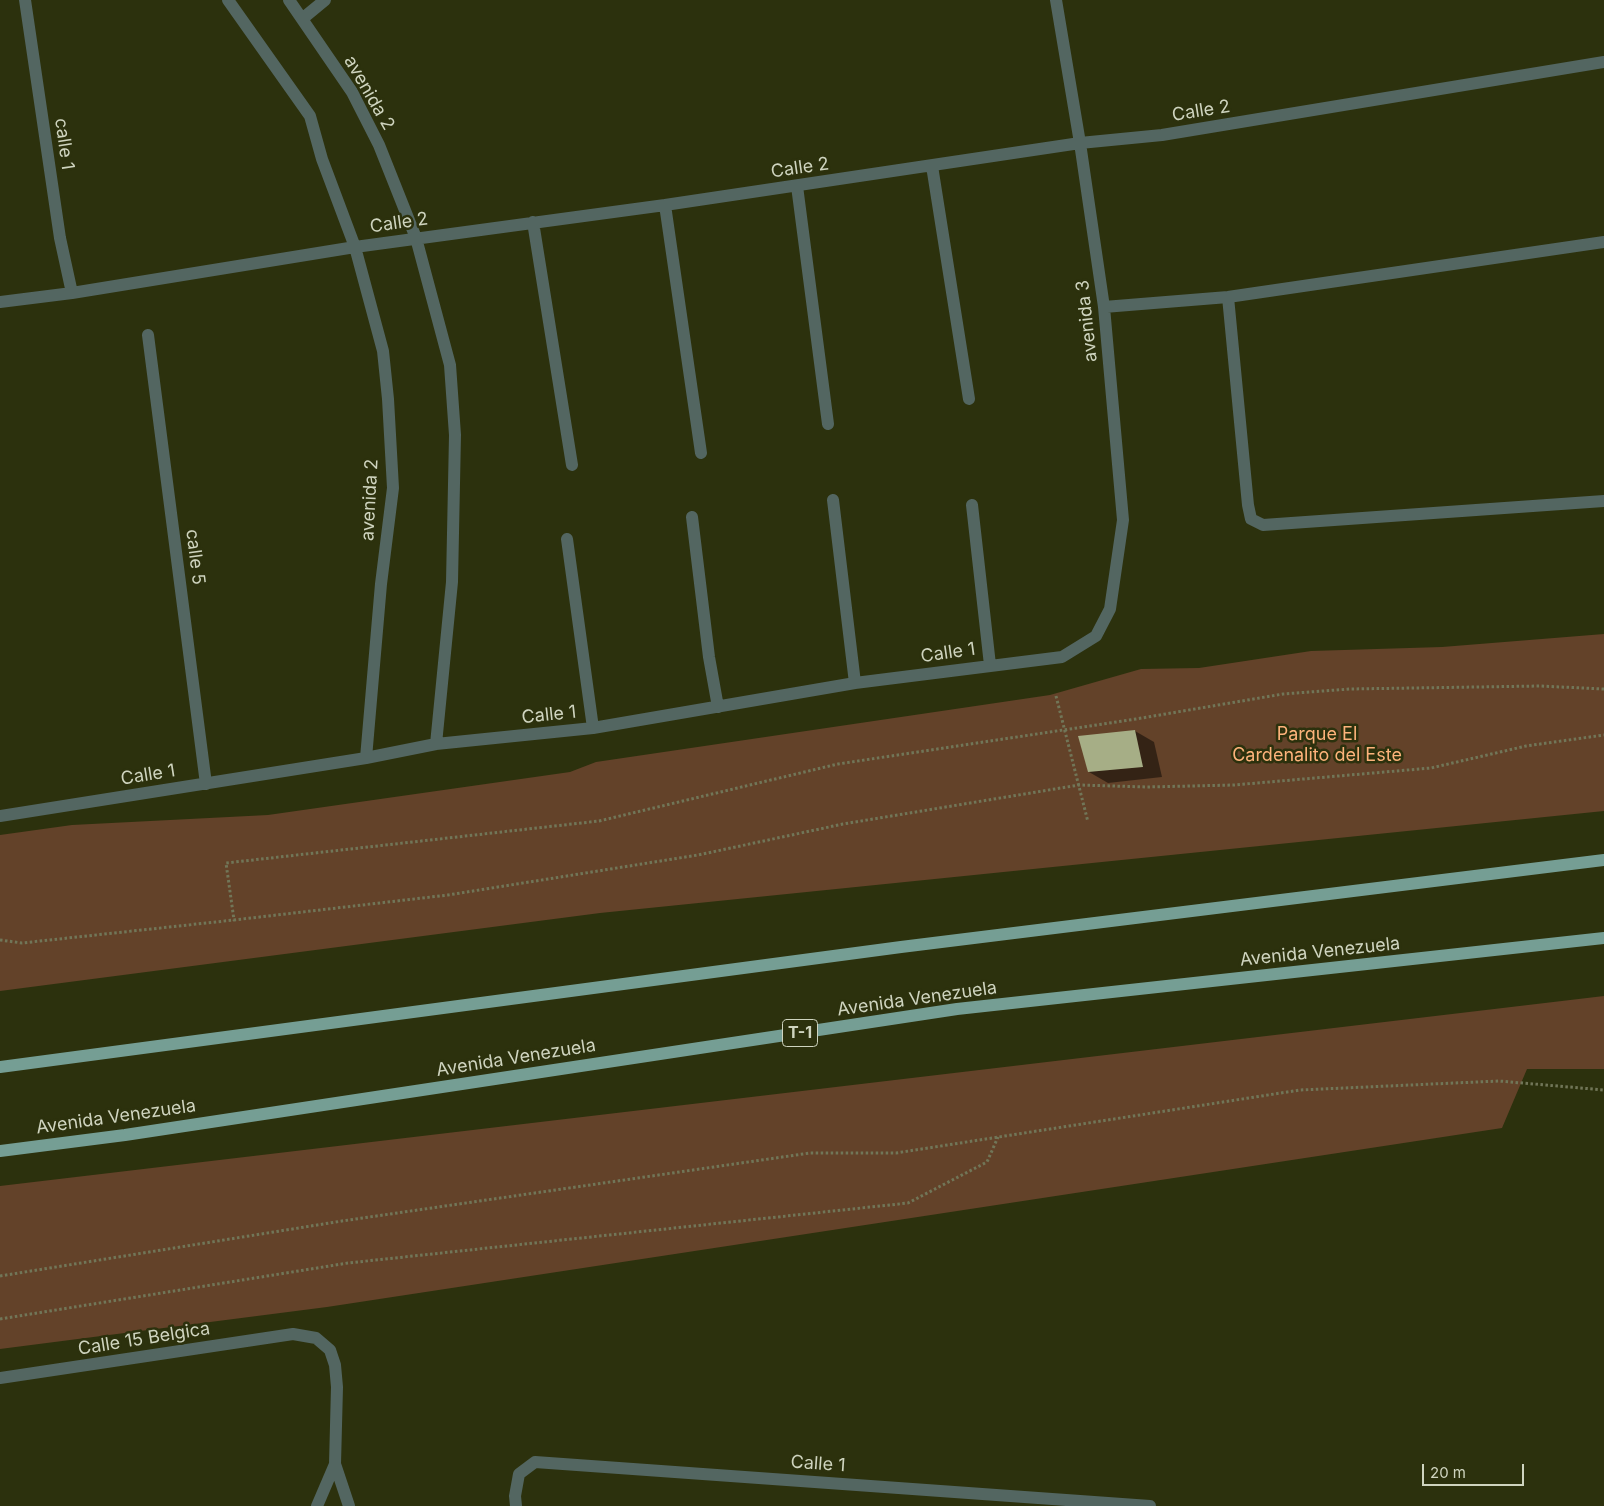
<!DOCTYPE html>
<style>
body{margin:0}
#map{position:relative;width:1604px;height:1506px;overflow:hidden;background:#2c310d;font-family:Inter,sans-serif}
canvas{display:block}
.scale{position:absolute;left:1422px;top:1464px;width:102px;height:22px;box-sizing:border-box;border:2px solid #cfd4bf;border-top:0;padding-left:6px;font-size:15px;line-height:18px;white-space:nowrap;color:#cfd4bf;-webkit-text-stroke:4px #2c310d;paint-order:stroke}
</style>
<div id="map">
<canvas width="1604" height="1506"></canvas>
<div class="scale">20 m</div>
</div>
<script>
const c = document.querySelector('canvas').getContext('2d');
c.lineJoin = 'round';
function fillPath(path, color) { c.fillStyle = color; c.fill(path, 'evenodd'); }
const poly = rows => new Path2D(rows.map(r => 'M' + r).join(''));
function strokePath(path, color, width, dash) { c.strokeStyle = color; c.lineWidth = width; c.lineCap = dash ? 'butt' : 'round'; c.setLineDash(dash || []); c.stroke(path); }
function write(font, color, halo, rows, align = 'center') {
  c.font = font + ' Inter,sans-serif'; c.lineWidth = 5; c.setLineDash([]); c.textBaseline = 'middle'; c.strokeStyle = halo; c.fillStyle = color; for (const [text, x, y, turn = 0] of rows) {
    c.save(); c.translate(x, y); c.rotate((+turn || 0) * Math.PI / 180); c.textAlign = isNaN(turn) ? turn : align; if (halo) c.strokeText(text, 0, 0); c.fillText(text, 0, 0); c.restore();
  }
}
const green = poly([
 [1604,634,1604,811,600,913,0,991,0,835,72,825,268,815,570,772,596,762,1050,695,1141,669,1199,668,1311,651,1442,647],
 [1604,996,1604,1069,1527,1069,1502,1128,327,1307,0,1349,0,1186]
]);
const shadow = poly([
 [1135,731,1154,742,1162,777,1108,783,1089,772]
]);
const building = poly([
 [1135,730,1143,767,1088,772,1078,736]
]);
const path = poly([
 [1604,689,1540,686,1350,689,1283,694,1136,719,838,764,599,821,226,863,234,920,448,895,698,855,843,824,1079,785,1147,787,1234,785,1431,768,1526,746,1604,735],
 [1056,696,1088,822],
 [0,940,22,943,234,920],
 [0,1276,342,1221,810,1153,896,1153,1300,1090,1499,1081,1604,1090],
 [0,1319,348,1263,908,1203,987,1162,998,1137]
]);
const minor = poly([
 [25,0,60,238,72,293],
 [228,0,310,116,322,159,355,247,383,351,388,399,393,488,381,584,366,758],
 [289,0,352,92,379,145,416,238,450,365,455,435,452,582,436,744],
 [302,19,325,0],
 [932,166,969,399],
 [797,186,828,424],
 [665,205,701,453],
 [533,222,572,465],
 [1228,297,1248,505,1251,519,1263,525,1604,501],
 [0,302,72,293,355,247,665,205,1080,143,1162,135,1604,62],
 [1104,307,1228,297,1604,242],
 [148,335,206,784],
 [833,500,855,683],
 [972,505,990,665],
 [692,517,709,657,718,707],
 [567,539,593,728],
 [0,816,366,758,436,744,593,728,855,683,1062,657,1096,636,1110,609,1123,520,1104,307,1080,143,1056,0],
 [0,1378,293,1334,316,1338,330,1350,335,1365,337,1387,335,1464,349,1506],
 [317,1506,335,1464],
 [516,1506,515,1496,519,1474,535,1462,1150,1506]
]);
const primary = poly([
 [0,1067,901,947,1604,860],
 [0,1151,125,1135,957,1009,1604,938]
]);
const shields = [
 [800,1033,35]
];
const shieldNames = [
 ["T-1",800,1033]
];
const streetNames = [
 ["avenida 2",369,93,60],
 ["Calle 2",1201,111,-9],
 ["calle 1",64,144,82],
 ["Calle 2",800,168,-8],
 ["Calle 2",399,223,-8],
 ["avenida 3",1087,321,-96],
 ["avenida 2",370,500,-87],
 ["calle 5",195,557,83],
 ["Calle 1",948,653,-8],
 ["Calle 1",549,715,-6],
 ["Calle 1",148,775,-9],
 ["Avenida Venezuela",1320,952,-6],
 ["Avenida Venezuela",917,999,-8],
 ["Avenida Venezuela",516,1058,-9],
 ["Avenida Venezuela",116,1117,-8],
 ["Calle 15 Belgica",144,1339,-9],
 ["Calle 1",818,1464,4]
];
const parkNames = [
 ["Parque El",1317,735],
 ["Cardenalito del Este",1317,756]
];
fillPath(green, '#634229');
fillPath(shadow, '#0007');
fillPath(building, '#a6ae86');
strokePath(path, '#717658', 3, [2.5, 2.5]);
strokePath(minor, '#536661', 12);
strokePath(primary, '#759e94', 12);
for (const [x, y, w] of shields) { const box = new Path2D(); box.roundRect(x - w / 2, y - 13.5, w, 27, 4); c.fillStyle = '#2c310d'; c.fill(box); strokePath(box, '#cfd4bf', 1); }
write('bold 16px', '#cfd4bf', null, shieldNames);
write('18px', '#cfd4bf', '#2c310d', streetNames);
write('18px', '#fdb37b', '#2c310d', parkNames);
</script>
